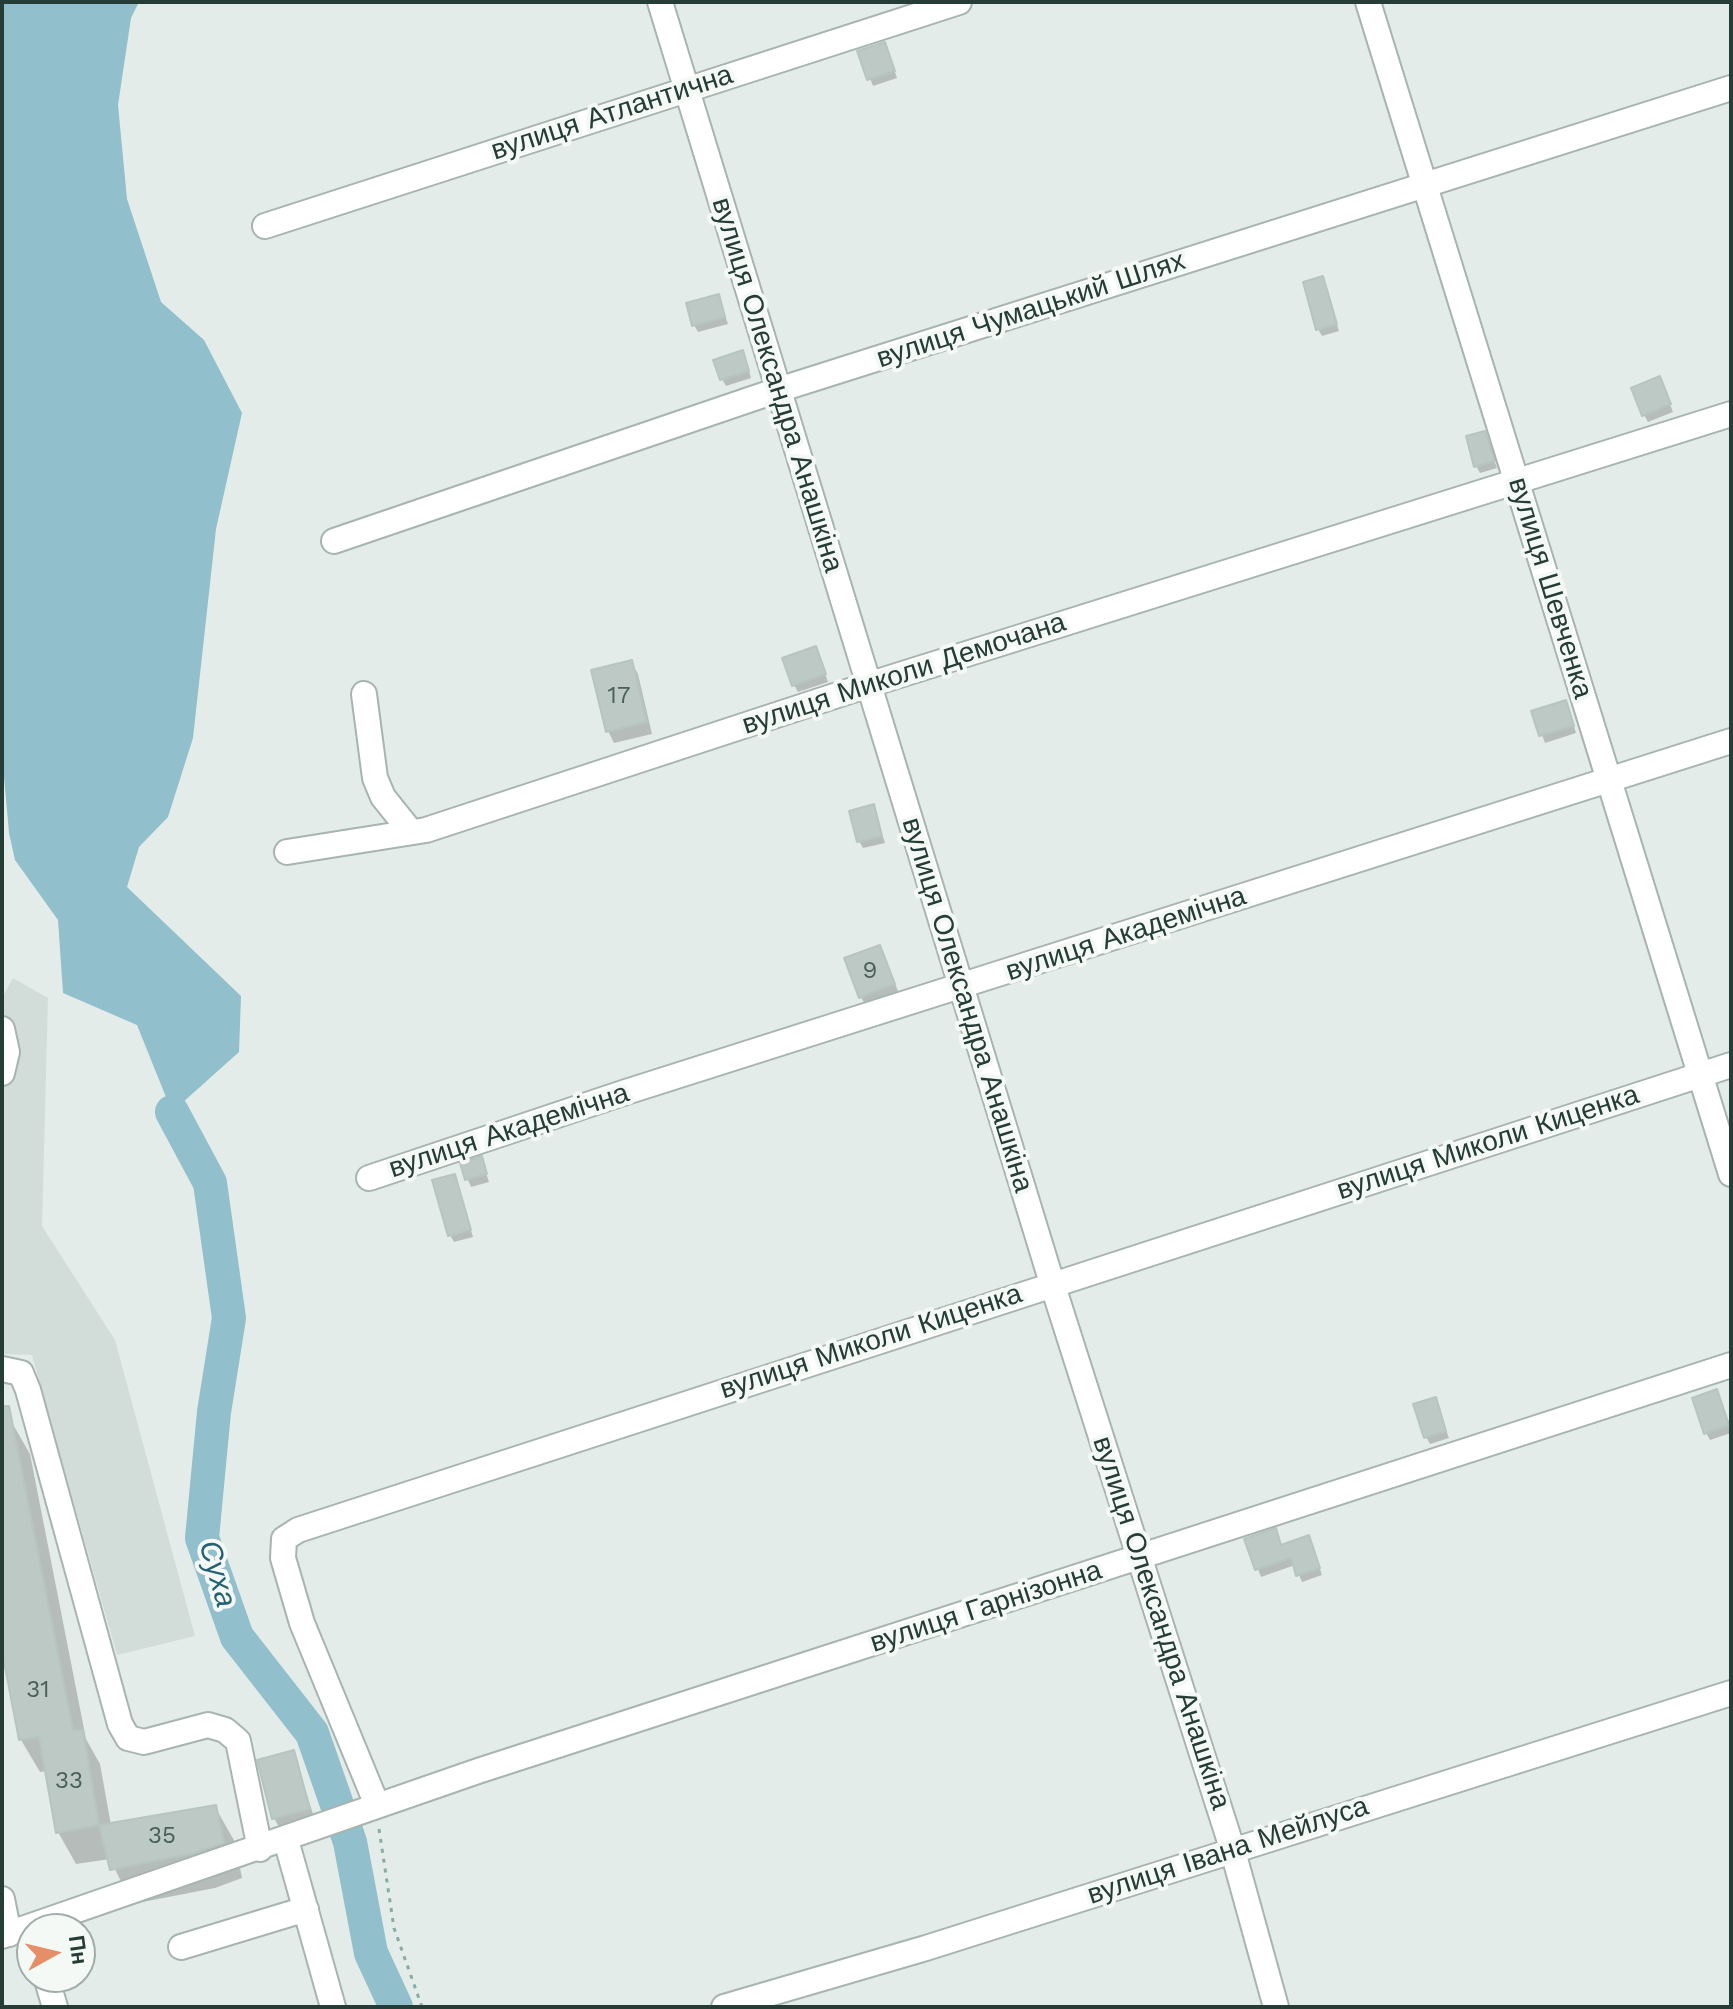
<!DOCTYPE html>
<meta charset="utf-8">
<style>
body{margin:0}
#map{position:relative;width:1733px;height:2009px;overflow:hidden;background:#e4ece9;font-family:"Work Sans",sans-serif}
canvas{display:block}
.frame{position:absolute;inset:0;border:4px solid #253c37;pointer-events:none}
.north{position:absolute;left:16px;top:1913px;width:80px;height:80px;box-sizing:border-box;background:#f4f9f6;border:2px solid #a1adaa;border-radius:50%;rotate:82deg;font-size:22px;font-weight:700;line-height:32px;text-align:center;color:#253c37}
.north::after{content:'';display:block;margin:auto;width:28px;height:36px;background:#e58e68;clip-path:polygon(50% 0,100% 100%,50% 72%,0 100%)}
</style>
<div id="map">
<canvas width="1733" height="2009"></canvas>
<div class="frame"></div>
<div class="north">Пн</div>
</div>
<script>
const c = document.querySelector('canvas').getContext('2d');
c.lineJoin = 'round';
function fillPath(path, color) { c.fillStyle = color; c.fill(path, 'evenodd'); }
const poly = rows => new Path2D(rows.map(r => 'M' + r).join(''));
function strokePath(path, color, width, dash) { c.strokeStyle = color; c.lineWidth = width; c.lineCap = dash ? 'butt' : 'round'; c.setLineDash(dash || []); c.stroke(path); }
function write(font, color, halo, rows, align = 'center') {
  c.font = font + ' "Work Sans",sans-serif'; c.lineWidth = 8; c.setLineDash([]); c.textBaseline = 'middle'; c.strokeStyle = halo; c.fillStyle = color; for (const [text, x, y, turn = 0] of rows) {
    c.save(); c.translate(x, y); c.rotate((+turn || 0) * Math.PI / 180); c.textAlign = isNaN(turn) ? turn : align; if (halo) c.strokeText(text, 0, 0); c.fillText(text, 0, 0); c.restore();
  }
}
const built = poly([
 [13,978,48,998,42,1226,115,1340,195,1636,117,1655,32,1355,2,1354,2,998]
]);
const water = poly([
 [2,2,139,2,131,18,118,105,127,199,161,302,204,340,242,413,216,529,193,738,168,817,139,847,127,887,241,996,239,1052,172,1112,137,1025,63,993,58,920,15,860,9,833,2,754]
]);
const shadow = poly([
 [888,51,897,78,873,86,860,52],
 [1323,279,1339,331,1322,336,1318,329],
 [718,296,728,324,698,332,694,325],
 [746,360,751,378,726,386,722,379],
 [1663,386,1673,412,1648,422,1644,415],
 [1484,433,1497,468,1480,473,1476,466],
 [819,655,828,682,798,692,794,685],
 [631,662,638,674,652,734,614,743,608,731],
 [1569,709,1576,733,1545,743,1534,712],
 [873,807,885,843,863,848,859,841],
 [880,947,900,996,867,1008,861,997],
 [481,1158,489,1182,471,1187,462,1165],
 [454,1176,473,1237,454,1242,450,1235],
 [1720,1398,1731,1433,1710,1440,1706,1433],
 [1435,1400,1449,1438,1430,1444,1426,1437],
 [11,1421,30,1454,86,1739,100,1764,111,1825,215,1807,235,1842,242,1878,215,1888,132,1904,110,1859,76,1864,58,1832,47,1771,40,1772,21,1740,2,1639,2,1422],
 [1275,1531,1282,1547,1312,1545,1322,1575,1302,1582,1295,1565,1261,1577,1247,1540],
 [293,1753,315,1820,280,1829,274,1818]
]);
const river = poly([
 [172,1112,210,1183,229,1318,214,1412,202,1538,237,1637,312,1733,350,1842,371,1953,396,2007]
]);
const building = poly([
 [885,42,895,71,867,80,857,51,885,42],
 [1323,276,1337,324,1316,330,1303,282,1323,276],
 [719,294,725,317,692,326,686,303,719,294],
 [743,350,749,371,720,380,713,360,743,350],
 [1660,376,1671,404,1642,416,1631,388,1660,376],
 [1485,431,1495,461,1474,467,1466,436,1485,431],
 [816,646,826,674,792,686,782,658,816,646],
 [632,660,647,722,606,732,591,670,632,660],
 [1566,700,1574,726,1539,736,1531,711,1566,700],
 [874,804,882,836,857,842,849,811,874,804],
 [880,945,895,984,859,998,844,958,880,945],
 [482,1156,487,1174,465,1180,460,1163,482,1156],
 [455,1174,471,1230,448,1236,432,1180,455,1174],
 [1717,1389,1729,1425,1704,1434,1692,1398,1717,1389],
 [1436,1397,1446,1431,1424,1438,1413,1404,1436,1397],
 [2,1406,9,1406,73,1730,83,1730,99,1825,56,1833,39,1737,19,1740,2,1651,2,1406],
 [1276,1528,1281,1545,1309,1535,1320,1568,1296,1576,1291,1558,1255,1570,1244,1539,1276,1528],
 [294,1750,310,1809,272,1819,257,1760,294,1750],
 [216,1805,224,1843,194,1853,110,1870,99,1825,216,1805]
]);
const path = poly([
 [379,1829,394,1928,422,2007]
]);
const minor = poly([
 [660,2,1052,1283,1232,1848,1276,2007],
 [1368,2,1731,1174],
 [265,226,959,2],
 [334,541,778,390,1731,88],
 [364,694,375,778,383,797,411,832],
 [287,852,426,830,871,684,1731,414],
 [2,1029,7,1052,2,1073],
 [369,1178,626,1092,1731,741],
 [2,1369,21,1373,28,1390,120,1724,128,1738,144,1742,208,1725,225,1730,238,1741,260,1849],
 [377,1805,302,1623,283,1558,284,1539,298,1530,1731,1065],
 [286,1840,333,2007],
 [2,1899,9,1934],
 [2,1936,478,1771,1731,1365],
 [181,1947,306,1909],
 [46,1977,55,2007],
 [724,2007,926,1948,1731,1693]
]);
const numberNames = [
 ["17",619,696],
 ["9",870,971],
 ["31",38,1690],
 ["33",69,1781],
 ["35",162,1836]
];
const streetNames = [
 ["вулиця Атлантична",612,113,-18],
 ["вулиця Чумацький Шлях",1031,310,-18],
 ["вулиця Олександра Анашкіна",777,385,73],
 ["вулиця Шевченка",1550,588,73],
 ["вулиця Миколи Демочана",904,674,-18],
 ["вулиця Академічна",1126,934,-18],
 ["вулиця Олександра Анашкіна",967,1005,73],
 ["вулиця Академічна",509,1131,-18],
 ["вулиця Миколи Киценка",1488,1143,-18],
 ["вулиця Миколи Киценка",871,1342,-18],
 ["вулиця Гарнізонна",986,1607,-18],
 ["вулиця Олександра Анашкіна",1161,1623,72],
 ["вулиця Івана Мейлуса",1228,1851,-18]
];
const waterNames = [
 ["Суха",217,1574,74]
];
fillPath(built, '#d2dcd8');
fillPath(water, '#91bfcc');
fillPath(shadow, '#0003');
strokePath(river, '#91bfcc', 34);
fillPath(building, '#bcc9c5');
strokePath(building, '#b6c5c0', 2);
strokePath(minor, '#a7b4b0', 28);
strokePath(path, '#87aca3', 3, [4, 6]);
strokePath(minor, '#fff', 24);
write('24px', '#4b5f5a', null, numberNames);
write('28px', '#253c37', '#f4f9f6', streetNames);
write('italic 30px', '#246172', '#f4f9f6', waterNames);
</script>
